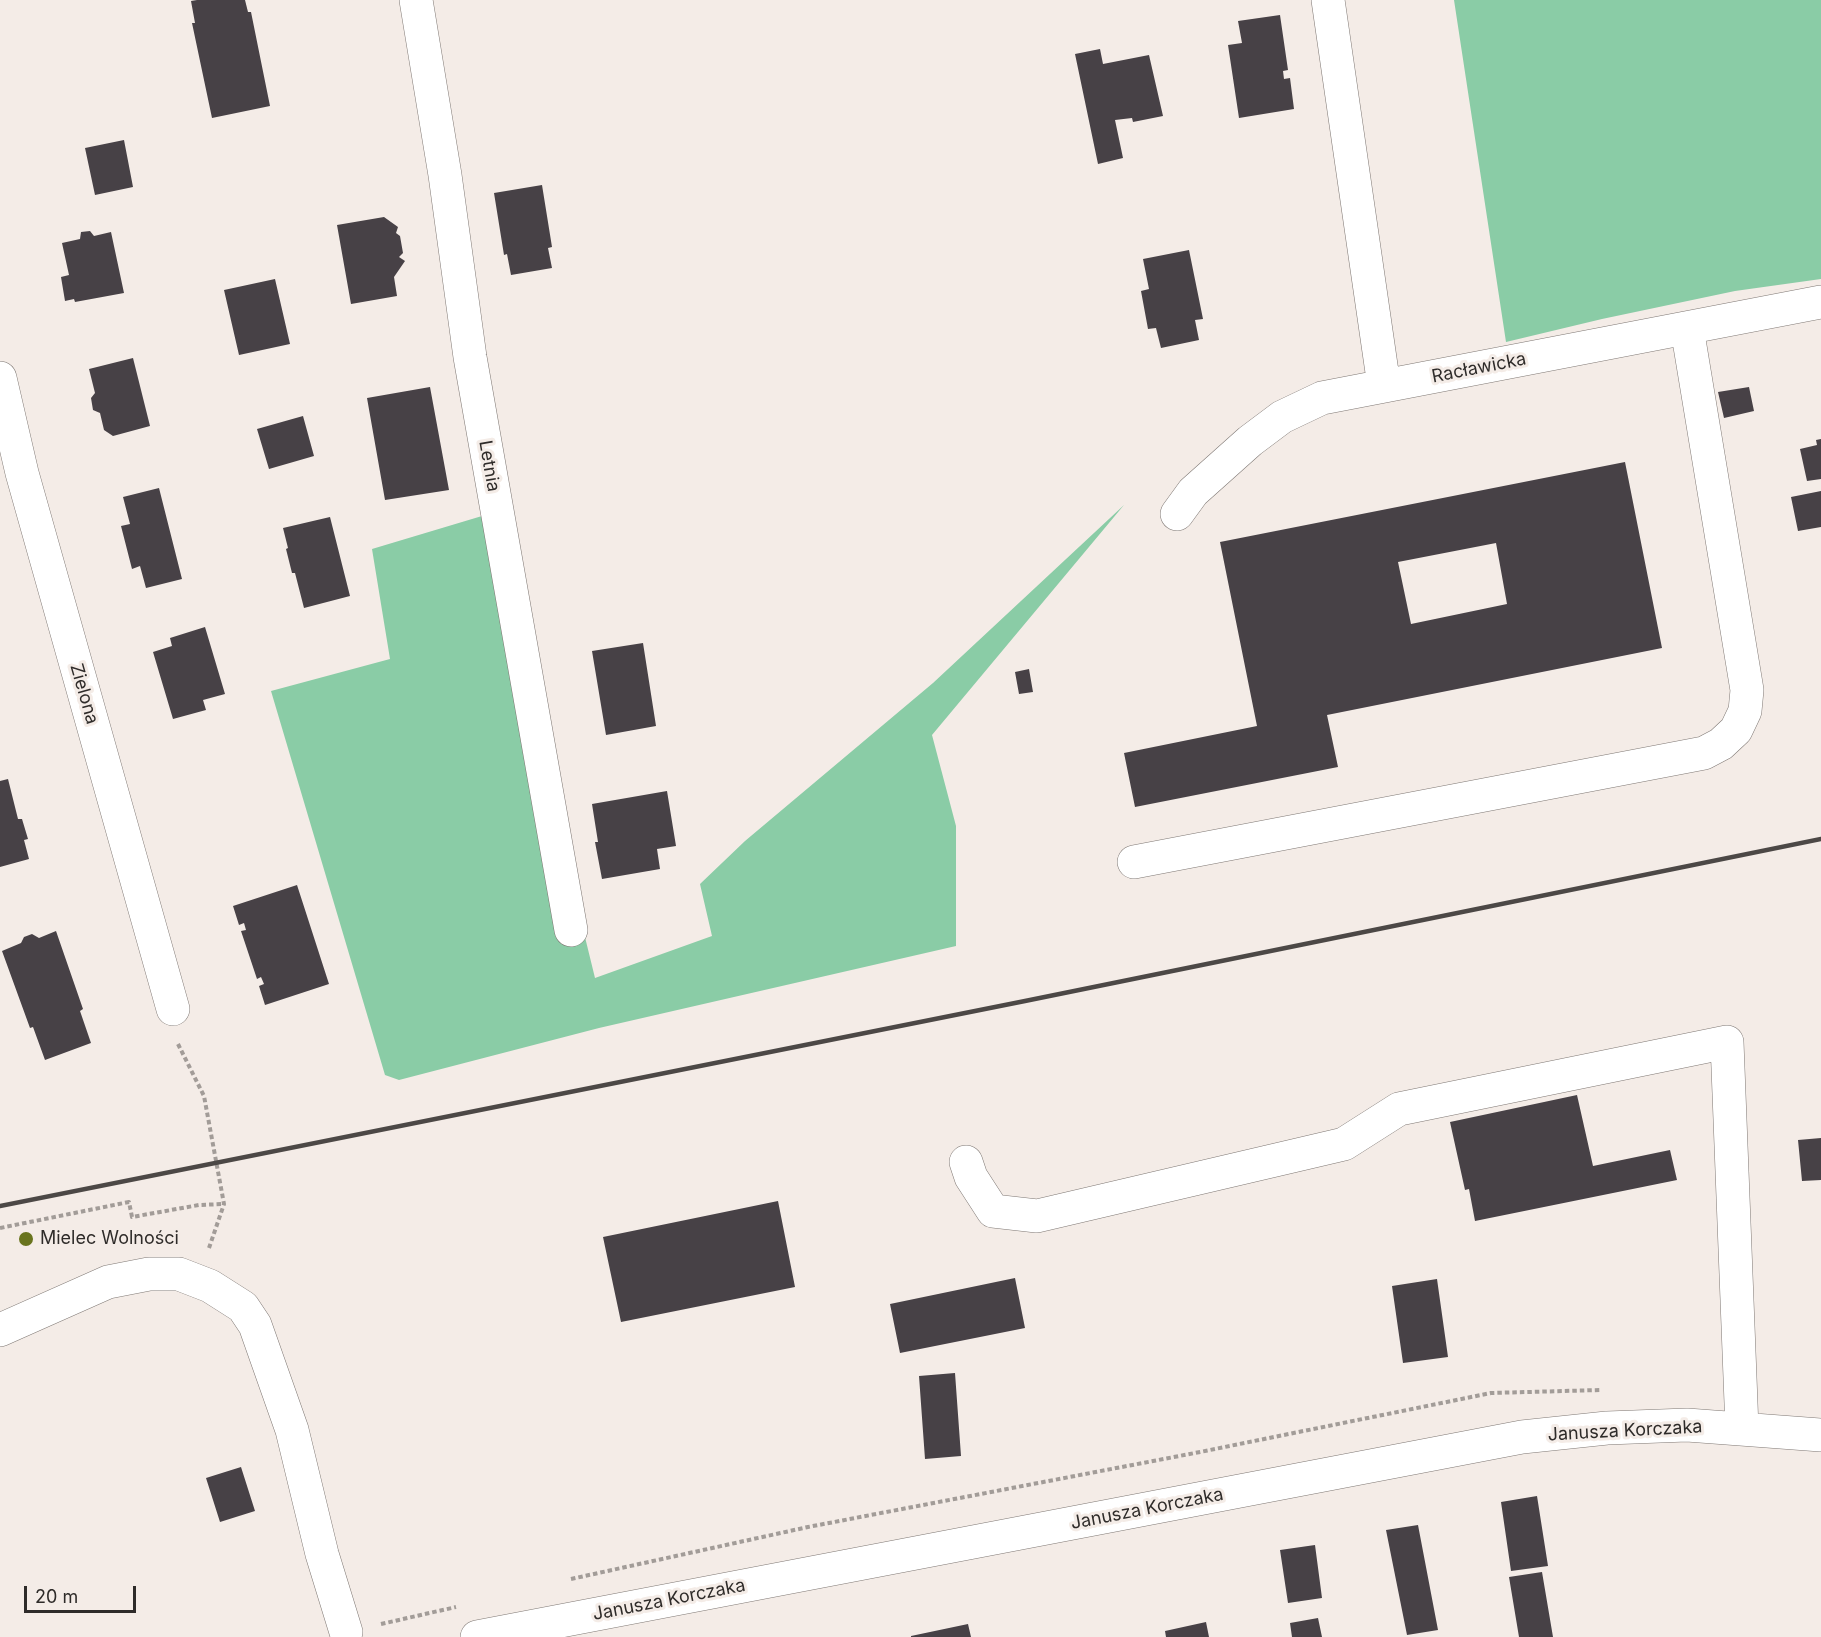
<!DOCTYPE html>
<meta charset="utf-8">
<style>
body{margin:0}
#map{position:relative;width:1821px;height:1637px;overflow:hidden;background:#f4ece7;font-family:Inter,sans-serif}
canvas{display:block}
.scale{position:absolute;left:24px;top:1586px;width:112px;height:27px;box-sizing:border-box;border:3px solid #2e2b29;border-top:0;padding-left:8px;font-size:18px;line-height:21px;white-space:nowrap;color:#2e2b29;-webkit-text-stroke:4px #f4ece7;paint-order:stroke}
</style>
<div id="map">
<canvas width="1821" height="1637"></canvas>
<div class="scale">20 m</div>
</div>
<script>
const c = document.querySelector('canvas').getContext('2d');
c.lineJoin = 'round';
function fillPath(path, color) { c.fillStyle = color; c.fill(path, 'evenodd'); }
const poly = rows => new Path2D(rows.map(r => 'M' + r).join(''));
function strokePath(path, color, width, dash) { c.strokeStyle = color; c.lineWidth = width; c.lineCap = dash ? 'butt' : 'round'; c.setLineDash(dash || []); c.stroke(path); }
function write(font, color, halo, rows, align = 'center') {
  c.font = font + ' Inter,sans-serif'; c.lineWidth = 6; c.setLineDash([]); c.textBaseline = 'middle'; c.strokeStyle = halo; c.fillStyle = color; for (const [text, x, y, turn = 0] of rows) {
    c.save(); c.translate(x, y); c.rotate((+turn || 0) * Math.PI / 180); c.textAlign = isNaN(turn) ? turn : align; if (halo) c.strokeText(text, 0, 0); c.fillText(text, 0, 0); c.restore();
  }
}
const green = poly([
 [1454,0,1821,0,1821,279,1735,291,1602,319,1506,342],
 [1124,505,932,735,956,826,956,946,599,1028,399,1080,385,1075,271,691,390,659,372,549,482,516,595,978,712,936,700,884,745,841,933,683]
]);
const building = poly([
 [197,0,245,0,248,12,251,12,270,106,212,118,192,23,195,23,191,1],
 [1280,15,1288,70,1283,71,1284,79,1290,78,1294,109,1239,118,1228,45,1242,43,1238,21],
 [1100,49,1103,64,1149,55,1163,116,1133,122,1132,118,1115,120,1123,158,1098,164,1075,54],
 [124,140,133,187,95,195,85,148],
 [542,185,552,247,548,248,552,268,511,275,507,254,504,255,494,193],
 [384,217,398,227,396,233,400,236,403,253,399,257,405,261,394,277,397,296,351,304,337,225],
 [90,231,94,236,111,232,124,293,75,302,74,299,65,301,61,277,69,275,62,243,80,239,81,232],
 [1189,250,1203,319,1195,320,1199,340,1161,348,1156,328,1148,329,1141,291,1149,289,1143,259],
 [275,279,290,344,239,355,224,290],
 [133,358,150,426,113,436,104,430,100,413,93,410,91,398,95,393,89,369],
 [430,387,449,490,385,500,367,398],
 [1749,387,1754,411,1724,418,1718,392],
 [303,416,314,456,269,469,257,429],
 [1821,439,1821,479,1807,481,1800,449,1817,445,1816,440],
 [1625,462,1662,648,1327,715,1338,767,1135,807,1124,753,1257,726,1220,542],
 [1496,543,1507,604,1411,624,1398,562],
 [159,488,182,579,146,588,140,566,132,569,121,526,130,524,123,497],
 [1821,491,1821,527,1798,531,1791,497],
 [330,517,350,596,304,608,295,573,292,573,286,549,288,548,283,528],
 [205,627,225,694,203,700,206,710,173,719,153,652,172,646,170,638],
 [643,643,656,726,606,735,592,651],
 [1029,669,1033,692,1019,694,1015,672],
 [8,779,18,819,22,819,28,839,24,840,29,859,0,867,0,781],
 [667,791,676,846,657,849,660,869,602,879,595,842,598,842,592,804],
 [297,885,329,984,265,1005,259,986,264,984,261,977,257,979,241,931,246,930,244,923,239,925,233,906],
 [56,931,83,1009,80,1011,91,1043,45,1060,33,1027,30,1028,2,951,21,943,24,937,32,934,39,938],
 [1577,1095,1593,1166,1670,1150,1677,1180,1475,1221,1469,1189,1465,1190,1450,1122],
 [1821,1138,1821,1180,1802,1181,1798,1140],
 [778,1201,795,1287,621,1322,603,1237],
 [1015,1278,1025,1328,900,1353,890,1304],
 [1437,1279,1448,1357,1403,1363,1392,1286],
 [955,1373,961,1456,925,1459,919,1376],
 [241,1467,255,1511,220,1522,206,1478],
 [1537,1496,1548,1566,1511,1571,1501,1502],
 [1418,1525,1438,1630,1407,1635,1386,1530],
 [1315,1545,1322,1598,1288,1603,1280,1550],
 [1542,1572,1553,1637,1519,1637,1509,1577],
 [1318,1618,1322,1637,1292,1637,1290,1623],
 [1206,1622,1209,1637,1166,1637,1165,1631],
 [968,1624,971,1637,911,1637,911,1636]
]);
const path = poly([
 [178,1044,204,1096,224,1204,209,1248],
 [0,1228,129,1202,132,1217,199,1205,224,1204],
 [571,1579,808,1527,1195,1453,1491,1393,1601,1390],
 [381,1624,456,1607]
]);
const minor = poly([
 [416,0,445,175,470,357,571,930],
 [1328,0,1384,386],
 [0,378,22,473,173,1009],
 [1177,514,1193,492,1250,441,1282,417,1322,398,1821,302],
 [1134,862,1704,753,1721,744,1736,730,1745,711,1747,690,1687,328],
 [966,1162,971,1177,993,1211,1037,1216,1344,1144,1399,1109,1727,1042,1742,1429],
 [0,1330,108,1282,149,1274,179,1274,210,1286,243,1307,255,1325,292,1430,322,1554,346,1632],
 [477,1637,1522,1437,1607,1428,1687,1425,1821,1435]
]);
const rail = poly([
 [0,1206,1025,1001,1821,839]
]);
const markers = [
 [26,1239,8,"#69741e"]
];
const streetNames = [
 ["Racławicka",1479,368,-11],
 ["Letnia",489,466,80],
 ["Zielona",84,694,74],
 ["Janusza Korczaka",1625,1431,-3],
 ["Janusza Korczaka",1147,1509,-11],
 ["Janusza Korczaka",669,1600,-11]
];
const poiNames = [
 ["Mielec Wolności",40,1239]
];
fillPath(green, '#8acca6');
fillPath(building, '#474146');
strokePath(minor, '#7f7874', 34);
strokePath(path, '#a29c98', 4, [4.5, 3]);
strokePath(minor, '#fff', 33);
strokePath(rail, '#4c4846', 4.5);
for (const [x, y, r, color] of markers) { const dot = new Path2D(); dot.arc(x, y, r, 0, 2 * Math.PI); c.fillStyle = color; c.fill(dot); strokePath(dot, '#f4ece7', 2); }
write('18px', '#2e2b29', '#f4ece7', streetNames);
write('18px', '#2e2b29', '#f4ece7', poiNames, 'left');
</script>
